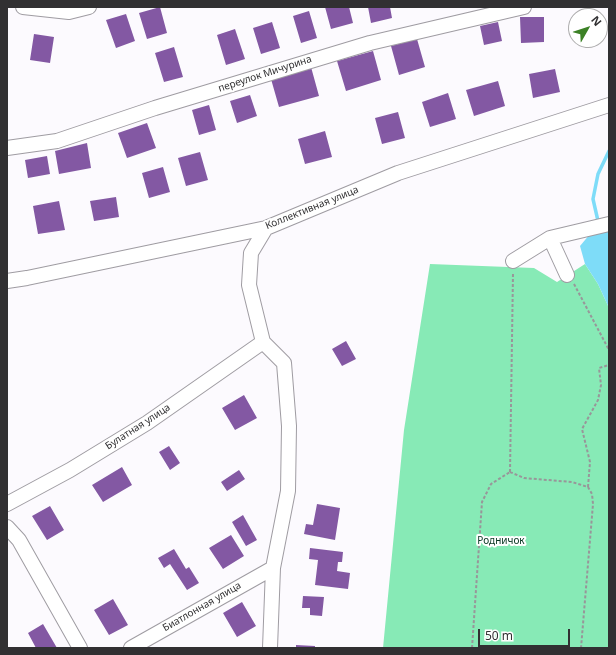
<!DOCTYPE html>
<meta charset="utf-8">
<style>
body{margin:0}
#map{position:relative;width:616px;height:655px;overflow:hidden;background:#fcfafe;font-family:"Noto Sans",sans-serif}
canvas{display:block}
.frame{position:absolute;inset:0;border:8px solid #313032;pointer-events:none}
.north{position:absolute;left:568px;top:8px;width:40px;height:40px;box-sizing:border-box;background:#fff;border:1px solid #adacad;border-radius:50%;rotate:51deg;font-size:11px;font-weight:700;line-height:16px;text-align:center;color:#313032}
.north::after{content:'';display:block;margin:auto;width:14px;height:18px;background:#3c8126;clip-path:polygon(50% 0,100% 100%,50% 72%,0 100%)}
.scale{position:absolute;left:478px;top:629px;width:92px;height:18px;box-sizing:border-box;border:2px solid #313032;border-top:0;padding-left:5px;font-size:12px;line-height:14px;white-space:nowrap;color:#313032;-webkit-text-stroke:3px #fff;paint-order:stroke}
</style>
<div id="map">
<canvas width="616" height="655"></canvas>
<div class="frame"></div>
<div class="north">N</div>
<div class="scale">50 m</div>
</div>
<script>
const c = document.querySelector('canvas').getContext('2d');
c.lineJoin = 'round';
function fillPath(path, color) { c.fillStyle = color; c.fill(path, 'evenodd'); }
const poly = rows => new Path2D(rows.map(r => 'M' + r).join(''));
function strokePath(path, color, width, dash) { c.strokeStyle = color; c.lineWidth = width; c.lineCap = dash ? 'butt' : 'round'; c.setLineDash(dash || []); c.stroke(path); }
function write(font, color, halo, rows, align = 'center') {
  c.font = font + ' "Noto Sans",sans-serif'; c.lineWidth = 4; c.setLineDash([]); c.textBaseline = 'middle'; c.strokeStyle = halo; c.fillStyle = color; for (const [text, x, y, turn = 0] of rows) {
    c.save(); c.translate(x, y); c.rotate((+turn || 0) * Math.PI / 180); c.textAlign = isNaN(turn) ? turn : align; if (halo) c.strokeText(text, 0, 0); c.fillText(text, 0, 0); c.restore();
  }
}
const green = poly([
 [430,264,534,268,557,282,585,264,598,284,609,308,609,648,383,648,404,430]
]);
const water = poly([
 [609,230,609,308,598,284,585,264,580,246,590,234]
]);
const stream = poly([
 [598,221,593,199,598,174,609,151]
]);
const building = poly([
 [160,7,167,33,147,39,139,13],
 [325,7,349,7,353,23,331,29],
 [368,7,390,7,392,18,371,23],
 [309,11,317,38,301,43,293,16],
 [126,14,135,41,116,48,106,20],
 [520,17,544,17,544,42,521,43],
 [272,22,280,48,261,54,253,28],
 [498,22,502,41,484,45,480,26],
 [235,29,245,59,226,65,217,35],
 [34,34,54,37,50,63,30,60],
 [417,39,425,67,399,75,391,46],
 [174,47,183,77,164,82,155,53],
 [373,51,381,80,346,91,337,61],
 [311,67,319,96,279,107,271,79],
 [555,69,560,92,533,98,529,74],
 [498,81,505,106,474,116,466,90],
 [448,93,456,119,430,127,422,102],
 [250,95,257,116,237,123,230,101],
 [209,105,216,130,199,135,192,110],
 [398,112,405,138,382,144,375,118],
 [147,123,156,148,127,158,118,133],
 [325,131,332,157,305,164,298,139],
 [87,143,91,168,59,174,55,151],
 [200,152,208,180,186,186,178,158],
 [47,156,50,174,28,178,25,160],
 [163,167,170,192,149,198,142,173],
 [116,197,119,217,94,221,90,201],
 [59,201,65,230,38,234,33,206],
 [346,341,356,359,342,366,332,349],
 [244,395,257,418,235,430,222,408],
 [169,446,180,463,170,470,159,452],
 [122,467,132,485,103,502,92,485],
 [239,470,245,479,227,491,221,482],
 [317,504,340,508,335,540,304,534,306,524,313,525],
 [50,506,64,530,47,540,32,516],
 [243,515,257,540,246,546,232,522],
 [231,535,244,556,223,569,209,548],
 [310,548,343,552,342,562,338,562,337,571,350,573,348,589,315,585,318,560,309,559],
 [174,549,186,569,189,567,199,583,187,590,170,564,164,568,158,558],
 [303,596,324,597,322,616,310,615,310,608,302,608],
 [113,599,128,625,109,635,94,610],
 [242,602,256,626,237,637,223,613],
 [43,624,57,648,36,648,28,633],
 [296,645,315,646,315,648,296,648]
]);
const path = poly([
 [574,284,609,350],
 [510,472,524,478,572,482,588,487,592,494,593,504,581,648],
 [510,472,513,273],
 [588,487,590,462,582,429,598,400,601,385,599,368,609,365],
 [472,648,482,502,491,484,510,472]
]);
const minor = poly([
 [23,7,69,12,89,7],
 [7,148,57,141,155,108,370,43,524,7],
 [266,228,251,253,249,285,263,342,284,363,289,426,288,491,273,568,270,648],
 [550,238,567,275],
 [513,261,550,238,609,224],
 [7,281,27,278,266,228,398,173,609,105],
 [7,504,70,470,147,423,263,342],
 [7,527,19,540,80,648],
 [131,648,273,568]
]);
const streetNames = [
 ["переулок Мичурина",265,74,-18],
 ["Коллективная улица",312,208,-22],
 ["Булатная улица",138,427,-33],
 ["Биатлонная улица",202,607,-30]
];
const parkNames = [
 ["Родничок",501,541]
];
fillPath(green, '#87eab6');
fillPath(water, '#7edcf8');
strokePath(stream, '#7edcf8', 3.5);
fillPath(building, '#8358a3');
strokePath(minor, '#9f9ca2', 16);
strokePath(path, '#989699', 2, [3, 2]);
strokePath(minor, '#fff', 14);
write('10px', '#313032', '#fff', streetNames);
write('10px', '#063420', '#fff', parkNames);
</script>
